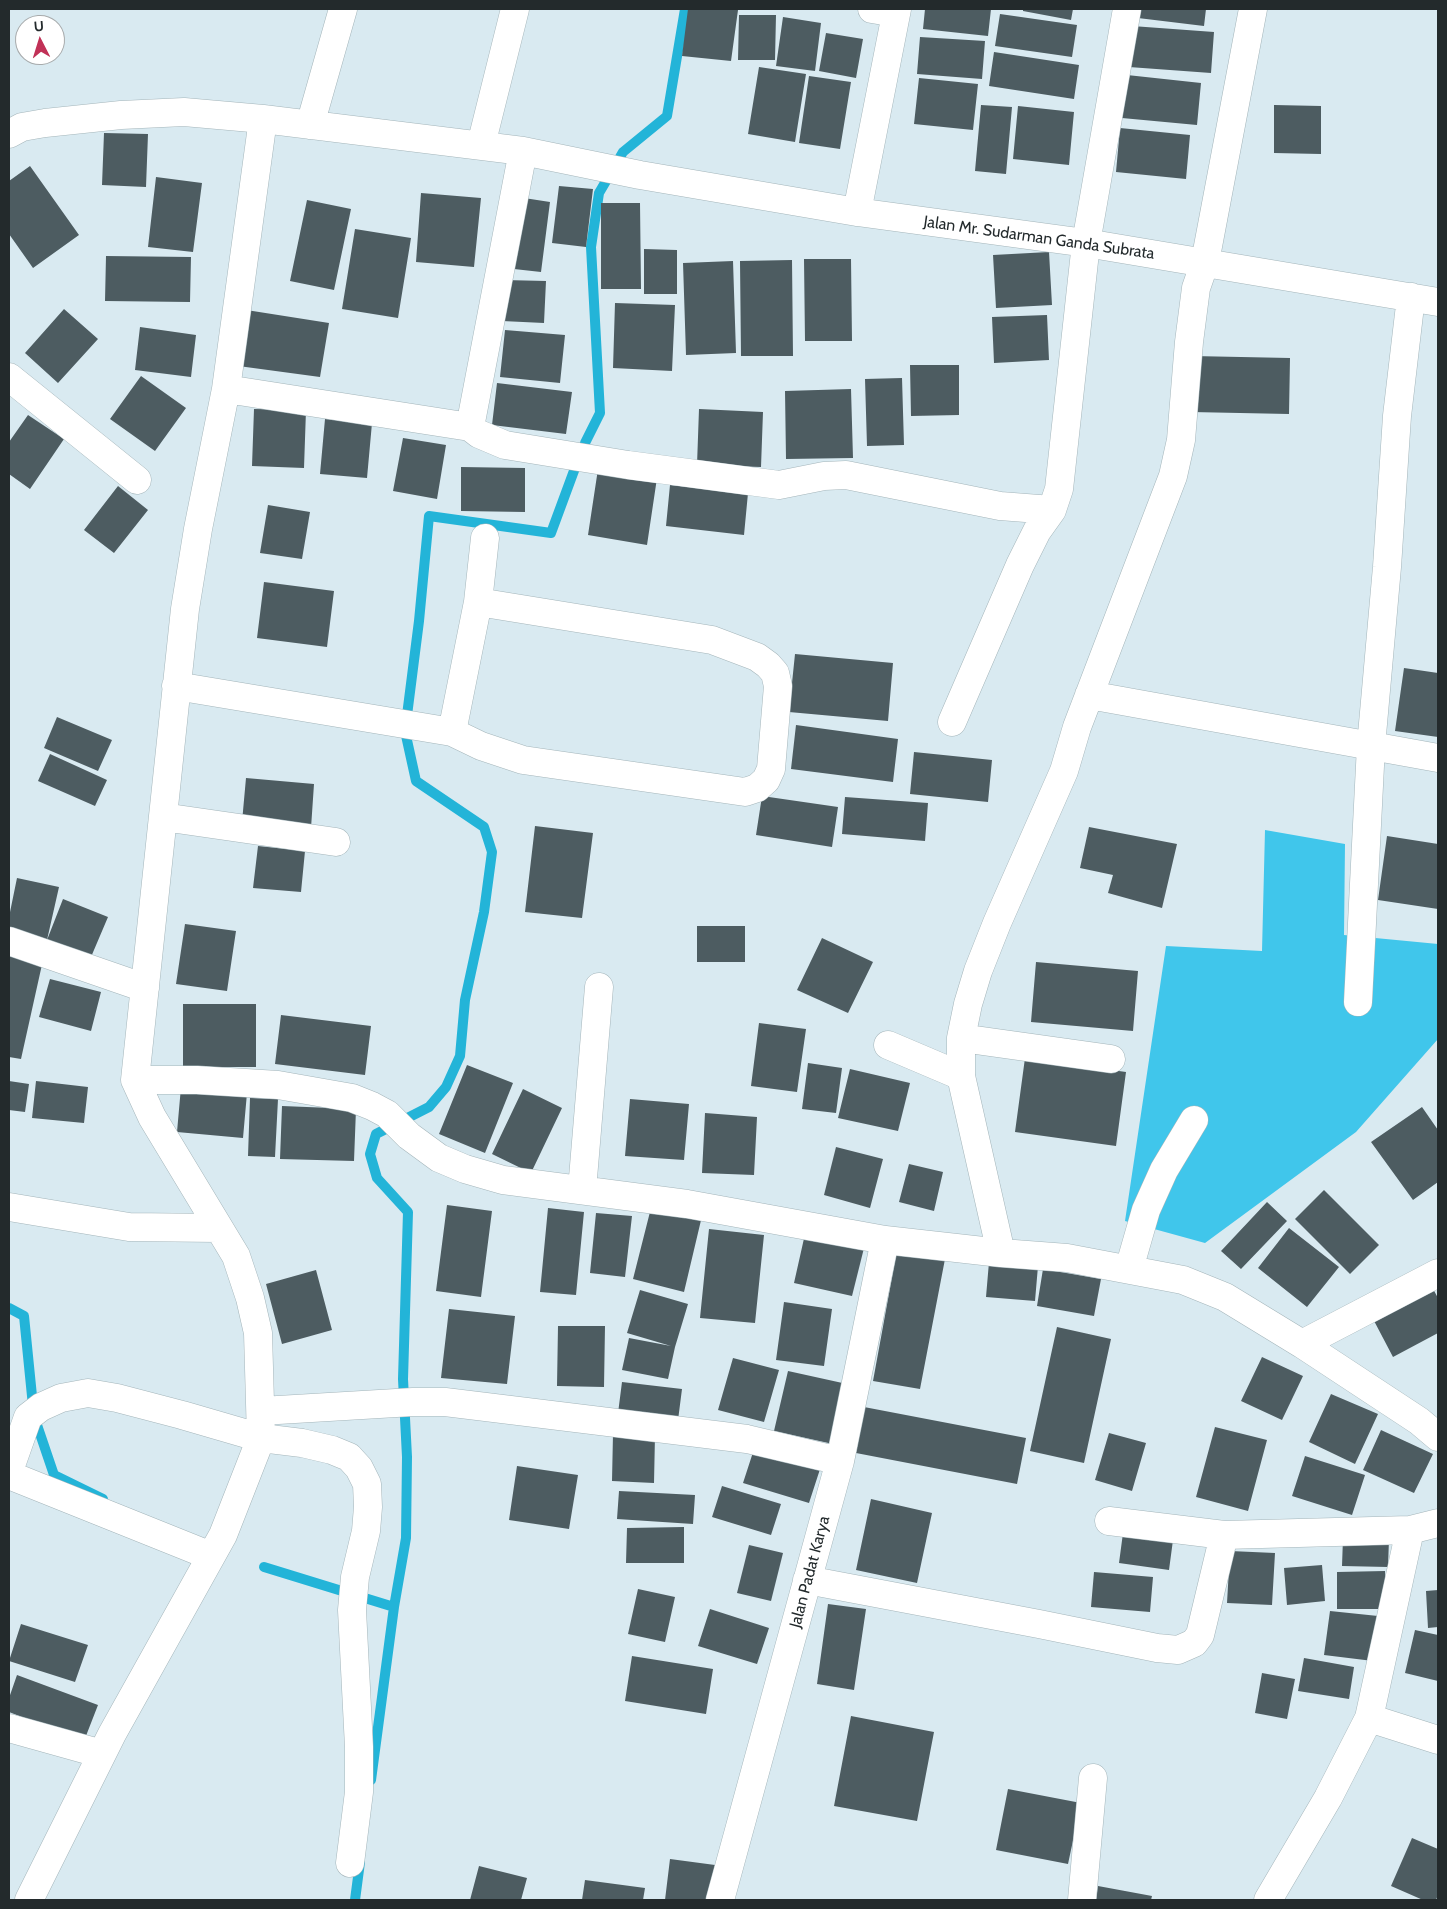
<!DOCTYPE html>
<style>
body{margin:0}
#map{position:relative;width:1447px;height:1909px;overflow:hidden;background:#d9eaf1;font-family:Cabin,sans-serif}
canvas{display:block}
.frame{position:absolute;inset:0;border:10px solid #232a2c;pointer-events:none}
.north{position:absolute;left:15px;top:15px;width:50px;height:50px;box-sizing:border-box;background:#fff;border:1px solid #a7aaab;border-radius:50%;rotate:355deg;font-size:14px;font-weight:700;line-height:20px;text-align:center;color:#232a2c}
.north::after{content:'';display:block;margin:auto;width:18px;height:22px;background:#c13157;clip-path:polygon(50% 0,100% 100%,50% 72%,0 100%)}
</style>
<div id="map">
<canvas width="1447" height="1909"></canvas>
<div class="frame"></div>
<div class="north">U</div>
</div>
<script>
const c = document.querySelector('canvas').getContext('2d');
c.lineJoin = 'round';
function fillPath(path, color) { c.fillStyle = color; c.fill(path, 'evenodd'); }
const poly = rows => new Path2D(rows.map(r => 'M' + r).join(''));
function strokePath(path, color, width, dash) { c.strokeStyle = color; c.lineWidth = width; c.lineCap = dash ? 'butt' : 'round'; c.setLineDash(dash || []); c.stroke(path); }
function write(font, color, halo, rows, align = 'center') {
  c.font = font + ' Cabin,sans-serif'; c.lineWidth = 5; c.setLineDash([]); c.textBaseline = 'middle'; c.strokeStyle = halo; c.fillStyle = color; for (const [text, x, y, turn = 0] of rows) {
    c.save(); c.translate(x, y); c.rotate((+turn || 0) * Math.PI / 180); c.textAlign = isNaN(turn) ? turn : align; if (halo) c.strokeText(text, 0, 0); c.fillText(text, 0, 0); c.restore();
  }
}
const forest = poly([
 [1265,830,1345,844,1344,935,1438,944,1438,1039,1356,1132,1205,1243,1125,1221,1166,946,1262,951]
]);
const stream = poly([
 [585,443,600,413,591,247,599,193,623,152,667,116,685,9],
 [9,1308,24,1316,34,1416,54,1475,103,1499],
 [264,1567,394,1607],
 [371,1780,394,1607,406,1538,407,1457,403,1379,408,1212,377,1178,370,1154,376,1134,429,1107,446,1087,460,1056,465,1000,484,912,492,852,484,827,416,781,405,731,419,621,429,516,551,533,575,468],
 [355,1900,360,1862]
]);
const building = poly([
 [688,9,738,10,731,61,682,56],
 [925,9,991,9,988,36,923,29],
 [1023,9,1073,9,1071,20,1023,11],
 [1139,9,1206,9,1204,26,1138,18],
 [1000,14,1077,25,1072,57,995,46],
 [739,15,776,15,775,60,738,60],
 [783,17,821,23,815,71,776,66],
 [1132,26,1214,32,1211,73,1129,67],
 [826,33,863,39,856,78,819,71],
 [920,37,985,41,982,79,917,74],
 [994,52,1079,65,1074,99,989,86],
 [759,67,806,74,795,142,748,134],
 [1127,75,1201,83,1197,125,1122,118],
 [809,76,851,82,840,149,799,143],
 [919,78,978,84,973,130,914,124],
 [981,105,1012,107,1006,174,975,171],
 [1274,105,1321,106,1321,154,1274,153],
 [1018,106,1074,112,1069,165,1013,159],
 [1120,128,1190,135,1186,179,1116,172],
 [104,133,148,134,146,187,102,185],
 [30,166,79,235,33,268,9,234,9,181],
 [156,177,202,183,193,252,148,247],
 [559,186,593,189,586,247,552,243],
 [421,193,481,198,474,267,416,262],
 [524,198,550,202,541,272,514,269],
 [307,200,351,209,334,290,290,281],
 [601,203,640,203,641,289,601,289],
 [355,229,411,238,398,318,342,309],
 [644,249,677,250,677,294,644,294],
 [1049,252,1052,305,996,308,993,255],
 [106,256,191,257,190,302,105,301],
 [804,259,851,259,852,341,805,341],
 [792,260,793,356,741,356,740,261],
 [733,261,736,353,686,355,683,263],
 [504,280,546,281,544,323,502,321],
 [615,303,675,305,672,371,613,368],
 [64,309,98,339,58,383,25,353],
 [240,309,329,323,320,377,231,365],
 [1047,315,1049,360,994,363,992,317],
 [140,327,196,335,191,377,135,370],
 [505,330,565,335,560,383,500,377],
 [1192,356,1290,358,1289,414,1191,412],
 [910,365,959,365,959,415,911,416],
 [141,376,186,408,155,451,110,419],
 [902,378,904,445,867,446,865,379],
 [497,383,572,392,566,434,492,425],
 [851,389,853,458,786,459,785,391],
 [254,409,306,410,304,468,252,466],
 [699,409,763,412,761,467,697,465],
 [28,415,64,439,30,489,9,474,9,442],
 [325,419,372,423,367,478,320,474],
 [403,438,446,445,437,499,393,491],
 [461,467,525,468,525,512,461,511],
 [598,469,657,478,647,545,588,535],
 [670,485,748,493,744,535,666,526],
 [118,486,148,510,114,553,84,530],
 [268,505,310,512,302,559,260,553],
 [264,582,334,591,327,647,257,638],
 [795,654,893,663,888,721,789,712],
 [1404,668,1438,673,1438,737,1395,731],
 [57,717,112,740,98,771,44,748],
 [796,725,898,739,893,782,791,769],
 [914,752,992,760,988,802,910,794],
 [50,754,107,780,95,806,38,781],
 [246,778,314,784,311,828,242,822],
 [762,796,838,807,832,847,756,835],
 [845,797,928,803,925,841,842,834],
 [535,826,593,833,582,918,525,912],
 [1089,827,1177,844,1162,908,1108,893,1113,875,1080,868],
 [1387,836,1438,844,1438,909,1378,900],
 [258,846,305,851,301,892,253,888],
 [17,878,59,887,47,940,9,931,9,917],
 [63,899,108,917,91,957,47,940],
 [185,924,236,931,227,991,176,984],
 [697,926,745,926,745,962,697,962],
 [822,938,873,962,848,1013,797,990],
 [9,953,43,960,21,1059,9,1057],
 [1036,962,1138,971,1133,1031,1031,1022],
 [50,979,101,992,91,1031,39,1017],
 [183,1004,256,1004,256,1067,183,1067],
 [281,1015,371,1026,365,1075,275,1064],
 [759,1023,806,1029,797,1092,751,1086],
 [1025,1058,1126,1072,1116,1146,1015,1132],
 [808,1063,842,1068,836,1113,802,1109],
 [467,1065,513,1083,485,1153,439,1134],
 [850,1069,910,1083,898,1131,838,1118],
 [9,1081,29,1084,25,1112,9,1110],
 [36,1081,88,1087,84,1123,32,1118],
 [181,1087,247,1093,243,1138,177,1132],
 [523,1089,562,1108,531,1173,492,1154],
 [250,1098,278,1099,275,1157,248,1156],
 [630,1099,689,1104,684,1160,625,1156],
 [282,1106,356,1109,354,1161,280,1159],
 [1422,1107,1438,1130,1438,1182,1413,1200,1371,1142],
 [705,1113,757,1117,754,1175,702,1173],
 [836,1147,883,1159,870,1208,824,1195],
 [909,1164,943,1172,934,1211,899,1202],
 [1324,1190,1379,1245,1350,1274,1295,1219],
 [1267,1202,1287,1221,1241,1269,1221,1251],
 [652,1204,702,1216,684,1292,633,1279],
 [447,1205,492,1211,481,1297,436,1291],
 [548,1208,584,1212,576,1295,540,1292],
 [596,1213,632,1216,625,1277,590,1273],
 [1289,1228,1339,1267,1307,1307,1258,1268],
 [709,1229,764,1235,755,1323,700,1318],
 [805,1234,864,1248,852,1296,794,1283],
 [897,1250,945,1259,920,1389,873,1381],
 [989,1262,1038,1266,1035,1301,986,1297],
 [1043,1269,1101,1279,1094,1316,1037,1306],
 [316,1270,332,1330,282,1344,266,1284],
 [1432,1287,1438,1298,1438,1333,1393,1357,1372,1317],
 [640,1290,688,1304,675,1347,668,1379,622,1370,629,1338,671,1346,627,1333],
 [784,1302,832,1309,824,1366,776,1360],
 [449,1309,515,1316,507,1384,441,1378],
 [558,1326,605,1326,604,1387,557,1386],
 [1057,1327,1111,1339,1084,1463,1030,1451],
 [1262,1357,1303,1376,1282,1420,1241,1401],
 [733,1358,779,1370,764,1422,718,1410],
 [788,1371,847,1384,833,1444,774,1431],
 [622,1382,682,1389,677,1428,617,1421],
 [1331,1394,1378,1414,1355,1464,1309,1442],
 [864,1407,1026,1438,1017,1484,856,1453],
 [1215,1427,1267,1440,1248,1511,1196,1497],
 [1381,1430,1433,1454,1414,1493,1363,1470],
 [1109,1433,1146,1443,1132,1491,1095,1480],
 [613,1434,655,1435,654,1483,612,1481],
 [756,1443,822,1463,809,1503,743,1483],
 [1305,1456,1365,1475,1352,1515,1292,1496],
 [517,1466,578,1475,569,1529,509,1520],
 [722,1486,781,1504,771,1535,712,1517],
 [619,1491,695,1495,693,1524,617,1519],
 [871,1499,932,1513,917,1583,856,1570],
 [684,1527,684,1563,626,1563,627,1528],
 [1123,1533,1173,1540,1169,1570,1119,1563],
 [1343,1538,1389,1539,1388,1567,1342,1566],
 [749,1545,783,1553,771,1601,737,1593],
 [1230,1551,1275,1553,1272,1605,1227,1603],
 [1322,1565,1325,1601,1287,1605,1284,1568],
 [1385,1571,1386,1609,1337,1609,1337,1572],
 [1094,1572,1153,1577,1150,1612,1091,1607],
 [638,1589,675,1597,665,1642,628,1634],
 [1438,1590,1438,1627,1428,1628,1426,1591],
 [828,1604,866,1609,854,1690,817,1684],
 [710,1609,769,1628,757,1664,698,1646],
 [1330,1611,1378,1616,1373,1661,1324,1655],
 [21,1624,88,1645,75,1682,9,1661],
 [1415,1630,1438,1635,1438,1681,1405,1673],
 [632,1656,713,1669,706,1714,625,1701],
 [1304,1658,1354,1667,1349,1699,1298,1691],
 [1262,1673,1295,1679,1287,1719,1255,1713],
 [17,1675,98,1705,84,1741,9,1712,9,1698],
 [851,1716,934,1732,917,1821,834,1806],
 [1008,1789,1081,1803,1068,1864,996,1850],
 [1412,1838,1438,1849,1438,1895,1436,1900,1423,1900,1391,1886],
 [670,1859,715,1865,711,1900,665,1900],
 [479,1866,527,1878,521,1900,470,1900],
 [585,1880,645,1888,643,1900,582,1900],
 [1098,1886,1152,1896,1151,1900,1096,1900]
]);
const minor = poly([
 [872,9,896,13],
 [310,125,343,9],
 [9,134,22,127,45,123,121,115,184,112,263,119,523,151,640,175,857,212,1086,243,1438,302],
 [481,145,515,9],
 [857,212,897,9],
 [9,377,137,480],
 [226,389,470,427,523,151],
 [470,427,479,434,505,445,628,465,779,485,824,476,846,475,1000,506,1052,510],
 [176,686,452,732,481,746,523,760,745,792,757,788,766,780,771,769,778,686,775,673,768,665,757,657,712,640,478,602],
 [1089,695,1438,758],
 [952,722,1020,565,1037,531,1052,510,1059,489,1086,243,1127,9],
 [452,732,478,602,485,538],
 [163,817,336,842],
 [9,941,145,988],
 [1358,1002,1371,746,1387,567,1397,416,1411,297],
 [961,1038,1111,1059],
 [888,1045,961,1076],
 [135,1080,197,1080,278,1085,352,1098,372,1106,387,1114,409,1136,439,1158,465,1169,503,1180,687,1204,885,1240,1001,1253,1067,1258,1183,1280,1225,1297,1302,1344,1419,1421,1438,1437],
 [582,1190,599,987],
 [9,1207,129,1227,218,1228],
 [1001,1253,961,1076,961,1038,968,1004,978,971,997,923,1064,771,1077,727,1173,476,1181,440,1189,342,1196,288,1205,262,1253,9],
 [1129,1269,1146,1210,1164,1170,1194,1120],
 [1302,1344,1438,1273],
 [261,1411,413,1402,445,1402,747,1439,840,1461],
 [9,1471,28,1417,41,1407,61,1398,88,1393,117,1398,182,1415,261,1438,302,1443,332,1450,349,1457,359,1468,367,1484,368,1507,366,1531,355,1577,352,1610,359,1747,359,1792,350,1863],
 [9,1475,211,1556],
 [1109,1521,1224,1535,1410,1530,1438,1523],
 [807,1580,1039,1624,1157,1648,1178,1650,1194,1643,1200,1635,1224,1535],
 [1369,1718,1438,1740],
 [9,1728,102,1754],
 [29,1900,112,1734,223,1535,261,1438,258,1333,250,1298,236,1256,152,1117,135,1080,185,609,198,529,226,389,263,119],
 [720,1900,840,1461,885,1240],
 [1082,1900,1093,1778],
 [1268,1900,1328,1798,1369,1718,1410,1530]
]);
const streetNames = [
 ["Jalan Mr. Sudarman Ganda Subrata",1039,238,8],
 ["Jalan Padat Karya",810,1572,-75]
];
fillPath(forest, '#40c6eb');
strokePath(stream, '#23b4d8', 10);
fillPath(building, '#4d5c61');
strokePath(minor, '#a4b5ba', 29);
strokePath(minor, '#fff', 28);
write('16px', '#232a2c', '#fff', streetNames);
</script>
